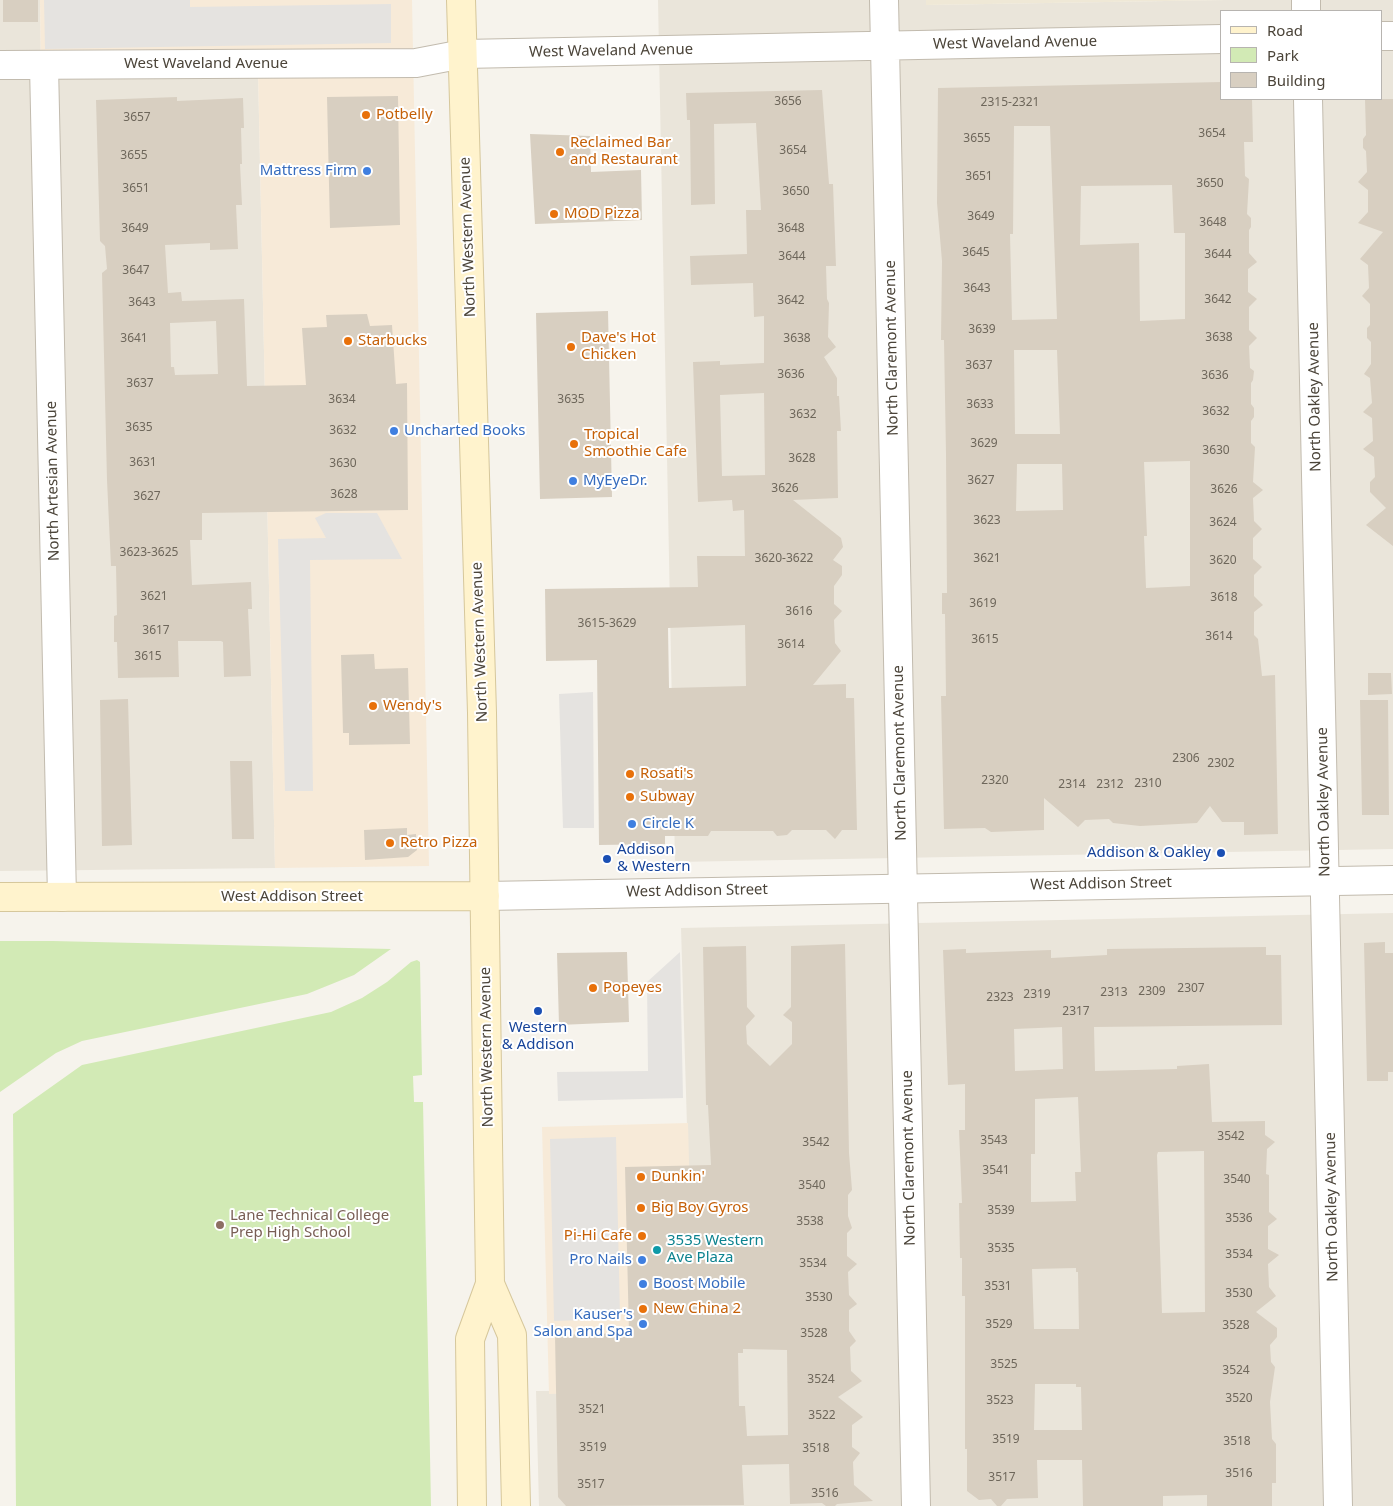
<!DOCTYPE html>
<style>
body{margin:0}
#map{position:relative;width:1393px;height:1506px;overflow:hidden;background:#f6f3ec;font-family:"Noto Sans",sans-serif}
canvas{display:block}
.legend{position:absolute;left:1220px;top:10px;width:162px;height:90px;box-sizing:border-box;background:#fff;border:1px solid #b7b4b0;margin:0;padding:6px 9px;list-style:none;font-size:15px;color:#4b4439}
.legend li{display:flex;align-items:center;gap:10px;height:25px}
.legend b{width:25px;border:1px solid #b7b4b0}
</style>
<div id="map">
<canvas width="1393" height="1506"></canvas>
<ul class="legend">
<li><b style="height:6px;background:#fff3cd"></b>Road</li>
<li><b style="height:14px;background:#d2eab5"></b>Park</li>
<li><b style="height:14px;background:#d8cfc1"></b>Building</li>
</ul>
</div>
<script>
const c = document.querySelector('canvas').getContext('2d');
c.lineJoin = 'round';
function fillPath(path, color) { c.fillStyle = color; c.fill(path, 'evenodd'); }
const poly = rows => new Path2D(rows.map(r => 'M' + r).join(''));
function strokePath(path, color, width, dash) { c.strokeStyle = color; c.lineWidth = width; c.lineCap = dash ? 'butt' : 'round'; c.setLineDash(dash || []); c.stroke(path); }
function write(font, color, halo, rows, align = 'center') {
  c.font = font + ' "Noto Sans",sans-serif'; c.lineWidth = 4; c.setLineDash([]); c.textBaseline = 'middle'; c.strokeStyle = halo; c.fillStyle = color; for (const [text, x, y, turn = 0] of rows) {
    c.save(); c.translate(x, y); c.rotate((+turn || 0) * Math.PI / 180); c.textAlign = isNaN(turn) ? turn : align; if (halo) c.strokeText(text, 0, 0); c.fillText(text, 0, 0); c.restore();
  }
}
const residential = poly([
 [0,0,40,0,41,70,258,69,275,868,0,871],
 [658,0,926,0,927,5,1225,0,1393,0,1393,849,675,862],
 [1222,11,1382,11,1382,99,1222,99],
 [1393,913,1393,1506,539,1506,536,1391,695,1390,681,928]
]);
const commercial = poly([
 [40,0,412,0,429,866,275,868,258,69,41,71],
 [688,1123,695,1390,549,1394,542,1127]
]);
const education = poly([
 [926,0,1225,0,926,5]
]);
const green = poly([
 [0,941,53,941,391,949,354,975,307,994,82,1041,56,1053,0,1092],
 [417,960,420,962,422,1075,413,1076,414,1102,423,1102,431,1506,16,1506,13,1114,82,1065,331,1012,362,998,387,982,411,962]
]);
const parking = poly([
 [44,0,190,0,190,7,391,4,391,43,45,49],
 [326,513,377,513,402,559,310,560,313,791,285,791,278,539,326,538,315,518],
 [593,692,594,828,563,828,559,694],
 [680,952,683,1098,558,1101,557,1072,648,1071,647,982],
 [616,1137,620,1316,613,1319,554,1321,550,1139]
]);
const building = poly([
 [3,0,38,0,38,22,3,22],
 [1222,82,1222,99,1252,99,1253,142,1244,142,1245,176,1249,179,1247,214,1251,218,1251,227,1249,230,1249,253,1257,262,1248,269,1248,292,1257,299,1249,307,1249,330,1257,338,1249,346,1250,368,1254,371,1253,380,1251,383,1251,404,1254,408,1254,417,1251,421,1251,443,1255,447,1253,482,1263,490,1253,498,1254,521,1262,529,1253,538,1253,559,1262,567,1254,575,1254,596,1263,605,1254,612,1254,635,1258,639,1262,676,1275,675,1278,834,1244,835,1244,822,1222,822,1210,806,1197,823,1140,826,1113,823,1109,819,1085,820,1078,827,1044,798,1044,830,991,832,985,828,944,829,941,696,946,696,945,614,942,614,942,593,947,593,946,454,944,340,941,340,942,261,937,203,938,88],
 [1014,126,1050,126,1057,319,1012,320,1010,234,1013,234],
 [1172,185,1174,233,1185,233,1185,319,1140,321,1139,243,1080,245,1081,186],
 [1014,350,1057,350,1060,434,1015,434],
 [1190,461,1190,586,1146,588,1144,536,1147,536,1144,462],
 [1017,464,1062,464,1063,510,1016,511],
 [822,90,829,184,833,184,836,266,826,266,827,299,829,303,828,337,836,347,824,357,837,378,837,396,839,396,841,431,837,431,838,498,793,500,841,538,843,547,833,560,842,566,842,575,834,586,834,604,842,611,834,620,835,643,841,651,813,685,846,684,846,698,854,698,857,830,842,830,835,839,826,830,792,830,787,835,777,836,773,831,711,831,708,836,665,836,665,844,599,845,597,660,546,661,545,589,698,587,697,556,745,556,744,510,733,511,732,500,698,502,693,362,720,361,720,365,764,363,764,316,754,317,753,283,691,285,690,256,747,254,746,210,761,210,756,123,714,124,715,204,691,205,690,120,687,120,686,93],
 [764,393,765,475,722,476,720,395],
 [745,625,746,686,669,688,668,628],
 [398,96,400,225,330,228,327,97],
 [177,97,177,101,243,98,244,128,241,128,242,164,240,164,242,205,236,205,238,249,210,250,210,243,165,245,168,293,181,292,182,301,244,299,247,386,306,385,302,328,327,327,326,315,367,314,370,326,392,325,396,384,407,383,408,510,202,513,202,540,190,540,192,585,251,582,252,609,248,609,251,676,224,677,223,642,221,641,178,641,179,677,118,678,117,642,114,642,114,616,117,615,116,566,111,566,107,480,102,273,107,269,105,246,100,241,96,100],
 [216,321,218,374,175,375,174,367,171,367,170,323],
 [1365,99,1393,99,1393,546,1366,525,1386,508,1370,492,1370,482,1375,477,1374,457,1363,449,1373,441,1372,418,1363,412,1372,403,1370,378,1364,374,1371,364,1371,342,1367,338,1367,328,1370,325,1370,304,1362,296,1369,288,1368,265,1360,259,1383,232,1358,223,1368,212,1368,190,1358,182,1367,172,1366,151,1363,148,1363,139,1366,135],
 [530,134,590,136,591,172,641,170,642,220,535,224],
 [608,311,612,497,540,499,536,313],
 [374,654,375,669,408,668,410,744,349,745,349,733,343,733,341,655],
 [1368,673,1391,673,1392,694,1368,695],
 [128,699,132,845,102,846,100,700],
 [1360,700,1388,700,1389,815,1362,815],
 [230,761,252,761,254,839,232,839],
 [407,828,407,835,416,834,417,850,408,857,365,860,364,830],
 [1385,942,1385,953,1393,953,1393,1072,1388,1072,1388,1081,1367,1081,1364,943],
 [845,944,849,1153,852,1190,848,1195,848,1216,852,1228,847,1233,847,1256,857,1264,848,1272,849,1295,857,1304,849,1310,849,1331,856,1341,850,1347,851,1371,862,1381,838,1397,863,1417,852,1425,852,1447,860,1453,853,1462,854,1485,873,1501,837,1504,835,1506,826,1506,822,1503,790,1504,789,1464,742,1465,744,1505,566,1506,558,1497,555,1335,629,1333,625,1167,711,1165,708,1105,706,1105,703,947,746,946,747,1007,755,1016,746,1026,747,1044,770,1066,792,1044,792,1022,783,1015,791,1007,791,946],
 [743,1349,787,1350,788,1435,747,1436,745,1406,739,1406,738,1353,743,1353],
 [1266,947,1266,955,1281,955,1282,1025,1094,1027,1095,1071,1177,1069,1177,1066,1209,1064,1212,1122,1265,1121,1265,1135,1275,1142,1267,1149,1266,1174,1269,1175,1269,1212,1277,1219,1268,1226,1268,1249,1279,1255,1268,1264,1269,1287,1276,1296,1256,1312,1277,1328,1277,1337,1270,1345,1271,1362,1275,1367,1270,1402,1272,1439,1276,1444,1276,1483,1272,1483,1272,1506,1207,1506,1207,1495,1163,1496,1163,1506,1083,1506,1082,1460,1037,1460,1038,1498,1007,1499,1001,1506,997,1506,991,1499,979,1500,967,1491,967,1449,965,1449,965,1296,962,1296,962,1258,960,1258,959,1203,962,1203,959,1130,965,1130,965,1084,948,1085,943,950,966,949,966,953,1051,950,1051,958,1107,955,1107,949],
 [1062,1027,1063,1069,1015,1071,1014,1029],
 [1078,1097,1081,1172,1075,1172,1076,1201,1031,1202,1031,1154,1035,1154,1035,1099],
 [1204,1151,1205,1312,1162,1313,1157,1155,1158,1152],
 [1076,1268,1076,1272,1078,1272,1079,1329,1034,1329,1032,1269],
 [1035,1384,1076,1384,1076,1387,1081,1387,1082,1430,1034,1430],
 [627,952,629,1022,559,1025,557,953]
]);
const minor = poly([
 [884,0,916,1506],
 [1306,0,1306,11],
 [1382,36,1393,36],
 [0,65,416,63,463,54,1222,39],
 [44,65,62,897],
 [1308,99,1338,1506]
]);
const tertiary = poly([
 [485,896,1393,880]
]);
const secondary = poly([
 [461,0,482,713,490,1284,470,1339,472,1506],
 [0,897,485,896],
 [490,1284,512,1335,516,1506]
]);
const markers = [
 [366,115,5,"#e8710a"],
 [560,152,5,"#e8710a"],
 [367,171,5,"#3f7fe0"],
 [554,214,5,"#e8710a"],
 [348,341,5,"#e8710a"],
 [571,347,5,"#e8710a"],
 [394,431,5,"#3f7fe0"],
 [574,444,5,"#e8710a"],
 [573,481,5,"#3f7fe0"],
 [373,706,5,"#e8710a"],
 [630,774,5,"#e8710a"],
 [630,797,5,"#e8710a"],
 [632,824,5,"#3f7fe0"],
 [390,843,5,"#e8710a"],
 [1221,853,5,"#1a4fb4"],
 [607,859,5,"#1a4fb4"],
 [593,988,5,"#e8710a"],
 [538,1011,5,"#1a4fb4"],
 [641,1177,5,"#e8710a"],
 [641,1208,5,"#e8710a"],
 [220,1225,5,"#8d6e63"],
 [642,1236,5,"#e8710a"],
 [657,1250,5,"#0f9aa8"],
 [642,1260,5,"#3f7fe0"],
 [643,1284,5,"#3f7fe0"],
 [643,1309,5,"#e8710a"],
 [643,1324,5,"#3f7fe0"]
];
const numberNames = [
 ["3656",788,102],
 ["2315-2321",1010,103],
 ["3657",137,118],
 ["3654",1212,134],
 ["3655",977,139],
 ["3654",793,151],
 ["3655",134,156],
 ["3651",979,177],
 ["3650",1210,184],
 ["3651",136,189],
 ["3650",796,192],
 ["3649",981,217],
 ["3648",1213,223],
 ["3649",135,229],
 ["3648",791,229],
 ["3645",976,253],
 ["3644",1218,255],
 ["3644",792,257],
 ["3647",136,271],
 ["3643",977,289],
 ["3642",1218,300],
 ["3642",791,301],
 ["3643",142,303],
 ["3639",982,330],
 ["3638",1219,338],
 ["3641",134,339],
 ["3638",797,339],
 ["3637",979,366],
 ["3636",791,375],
 ["3636",1215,376],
 ["3637",140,384],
 ["3634",342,400],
 ["3635",571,400],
 ["3633",980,405],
 ["3632",1216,412],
 ["3632",803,415],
 ["3635",139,428],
 ["3632",343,431],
 ["3629",984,444],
 ["3630",1216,451],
 ["3628",802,459],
 ["3631",143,463],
 ["3630",343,464],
 ["3627",981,481],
 ["3626",785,489],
 ["3626",1224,490],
 ["3628",344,495],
 ["3627",147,497],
 ["3623",987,521],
 ["3624",1223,523],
 ["3623-3625",149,553],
 ["3620-3622",784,559],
 ["3621",987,559],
 ["3620",1223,561],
 ["3621",154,597],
 ["3618",1224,598],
 ["3619",983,604],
 ["3616",799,612],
 ["3615-3629",607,624],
 ["3617",156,631],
 ["3614",1219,637],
 ["3615",985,640],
 ["3614",791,645],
 ["3615",148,657],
 ["2306",1186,759],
 ["2302",1221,764],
 ["2320",995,781],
 ["2310",1148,784],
 ["2314",1072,785],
 ["2312",1110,785],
 ["2307",1191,989],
 ["2309",1152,992],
 ["2313",1114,993],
 ["2319",1037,995],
 ["2323",1000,998],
 ["2317",1076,1012],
 ["3542",1231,1137],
 ["3543",994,1141],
 ["3542",816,1143],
 ["3541",996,1171],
 ["3540",1237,1180],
 ["3540",812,1186],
 ["3539",1001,1211],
 ["3536",1239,1219],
 ["3538",810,1222],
 ["3535",1001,1249],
 ["3534",1239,1255],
 ["3534",813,1264],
 ["3531",998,1287],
 ["3530",1239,1294],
 ["3530",819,1298],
 ["3529",999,1325],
 ["3528",1236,1326],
 ["3528",814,1334],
 ["3525",1004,1365],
 ["3524",1236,1371],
 ["3524",821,1380],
 ["3520",1239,1399],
 ["3523",1000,1401],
 ["3521",592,1410],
 ["3522",822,1416],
 ["3519",1006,1440],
 ["3518",1237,1442],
 ["3519",593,1448],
 ["3518",816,1449],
 ["3516",1239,1474],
 ["3517",1002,1478],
 ["3517",591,1485],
 ["3516",825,1494]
];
const streetNames = [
 ["West Waveland Avenue",1015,43,-1],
 ["West Waveland Avenue",611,51,-1],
 ["West Waveland Avenue",206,64],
 ["North Western Avenue",468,237,-92],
 ["North Claremont Avenue",892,348,-91],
 ["North Oakley Avenue",1315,397,-91],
 ["North Artesian Avenue",53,481,-91],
 ["North Western Avenue",480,642,-92],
 ["North Claremont Avenue",900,753,-91],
 ["North Oakley Avenue",1324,802,-91],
 ["West Addison Street",1101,884,-1],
 ["West Addison Street",697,891,-1],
 ["West Addison Street",292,897],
 ["North Western Avenue",487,1047,-91],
 ["North Claremont Avenue",909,1158,-91],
 ["North Oakley Avenue",1332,1207,-91]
];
const foodNames = [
 ["Potbelly",376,115],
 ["Reclaimed Bar",570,143],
 ["and Restaurant",570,160],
 ["MOD Pizza",564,214],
 ["Dave's Hot",581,338],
 ["Chicken",581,355],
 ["Starbucks",358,341],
 ["Tropical",584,435],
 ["Smoothie Cafe",584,452],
 ["Wendy's",383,706],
 ["Rosati's",640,774],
 ["Subway",640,797],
 ["Retro Pizza",400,843],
 ["Popeyes",603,988],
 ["Dunkin'",651,1177],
 ["Big Boy Gyros",651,1208],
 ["Pi-Hi Cafe",632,1236,"right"],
 ["New China 2",653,1309]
];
const shopNames = [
 ["Mattress Firm",357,171,"right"],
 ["Uncharted Books",404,431],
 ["MyEyeDr.",583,481],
 ["Circle K",642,824],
 ["Pro Nails",632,1260,"right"],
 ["Boost Mobile",653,1284],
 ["Kauser's",633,1315,"right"],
 ["Salon and Spa",633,1332,"right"]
];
const transitNames = [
 ["Addison",617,850],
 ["& Western",617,867],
 ["Addison & Oakley",1211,853,"right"],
 ["Western",538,1028,"center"],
 ["& Addison",538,1045,"center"]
];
const educationNames = [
 ["Lane Technical College",230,1216],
 ["Prep High School",230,1233]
];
const cultureNames = [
 ["3535 Western",667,1241],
 ["Ave Plaza",667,1258]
];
fillPath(residential, '#eae5da');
fillPath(commercial, '#f7ead8');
fillPath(education, '#efe8d6');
fillPath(green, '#d2eab5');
fillPath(parking, '#e5e3e0');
fillPath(building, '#d8cfc1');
strokePath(minor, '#c2bbae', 30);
strokePath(tertiary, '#c2bbae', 30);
strokePath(secondary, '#d6c79b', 30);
strokePath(minor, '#fff', 28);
strokePath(tertiary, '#fff', 28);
strokePath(secondary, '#fff3cd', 28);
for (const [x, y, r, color] of markers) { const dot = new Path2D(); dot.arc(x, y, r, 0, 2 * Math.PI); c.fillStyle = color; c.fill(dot); strokePath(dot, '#fff', 2); }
write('12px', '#6e675b', null, numberNames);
write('15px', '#4b4439', '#fff', streetNames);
write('15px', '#c56008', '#fff', foodNames, 'left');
write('15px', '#366cbe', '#fff', shopNames, 'left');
write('15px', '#164399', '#fff', transitNames, 'left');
write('15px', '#785e54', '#fff', educationNames, 'left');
write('15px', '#0d838f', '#fff', cultureNames, 'left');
</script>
